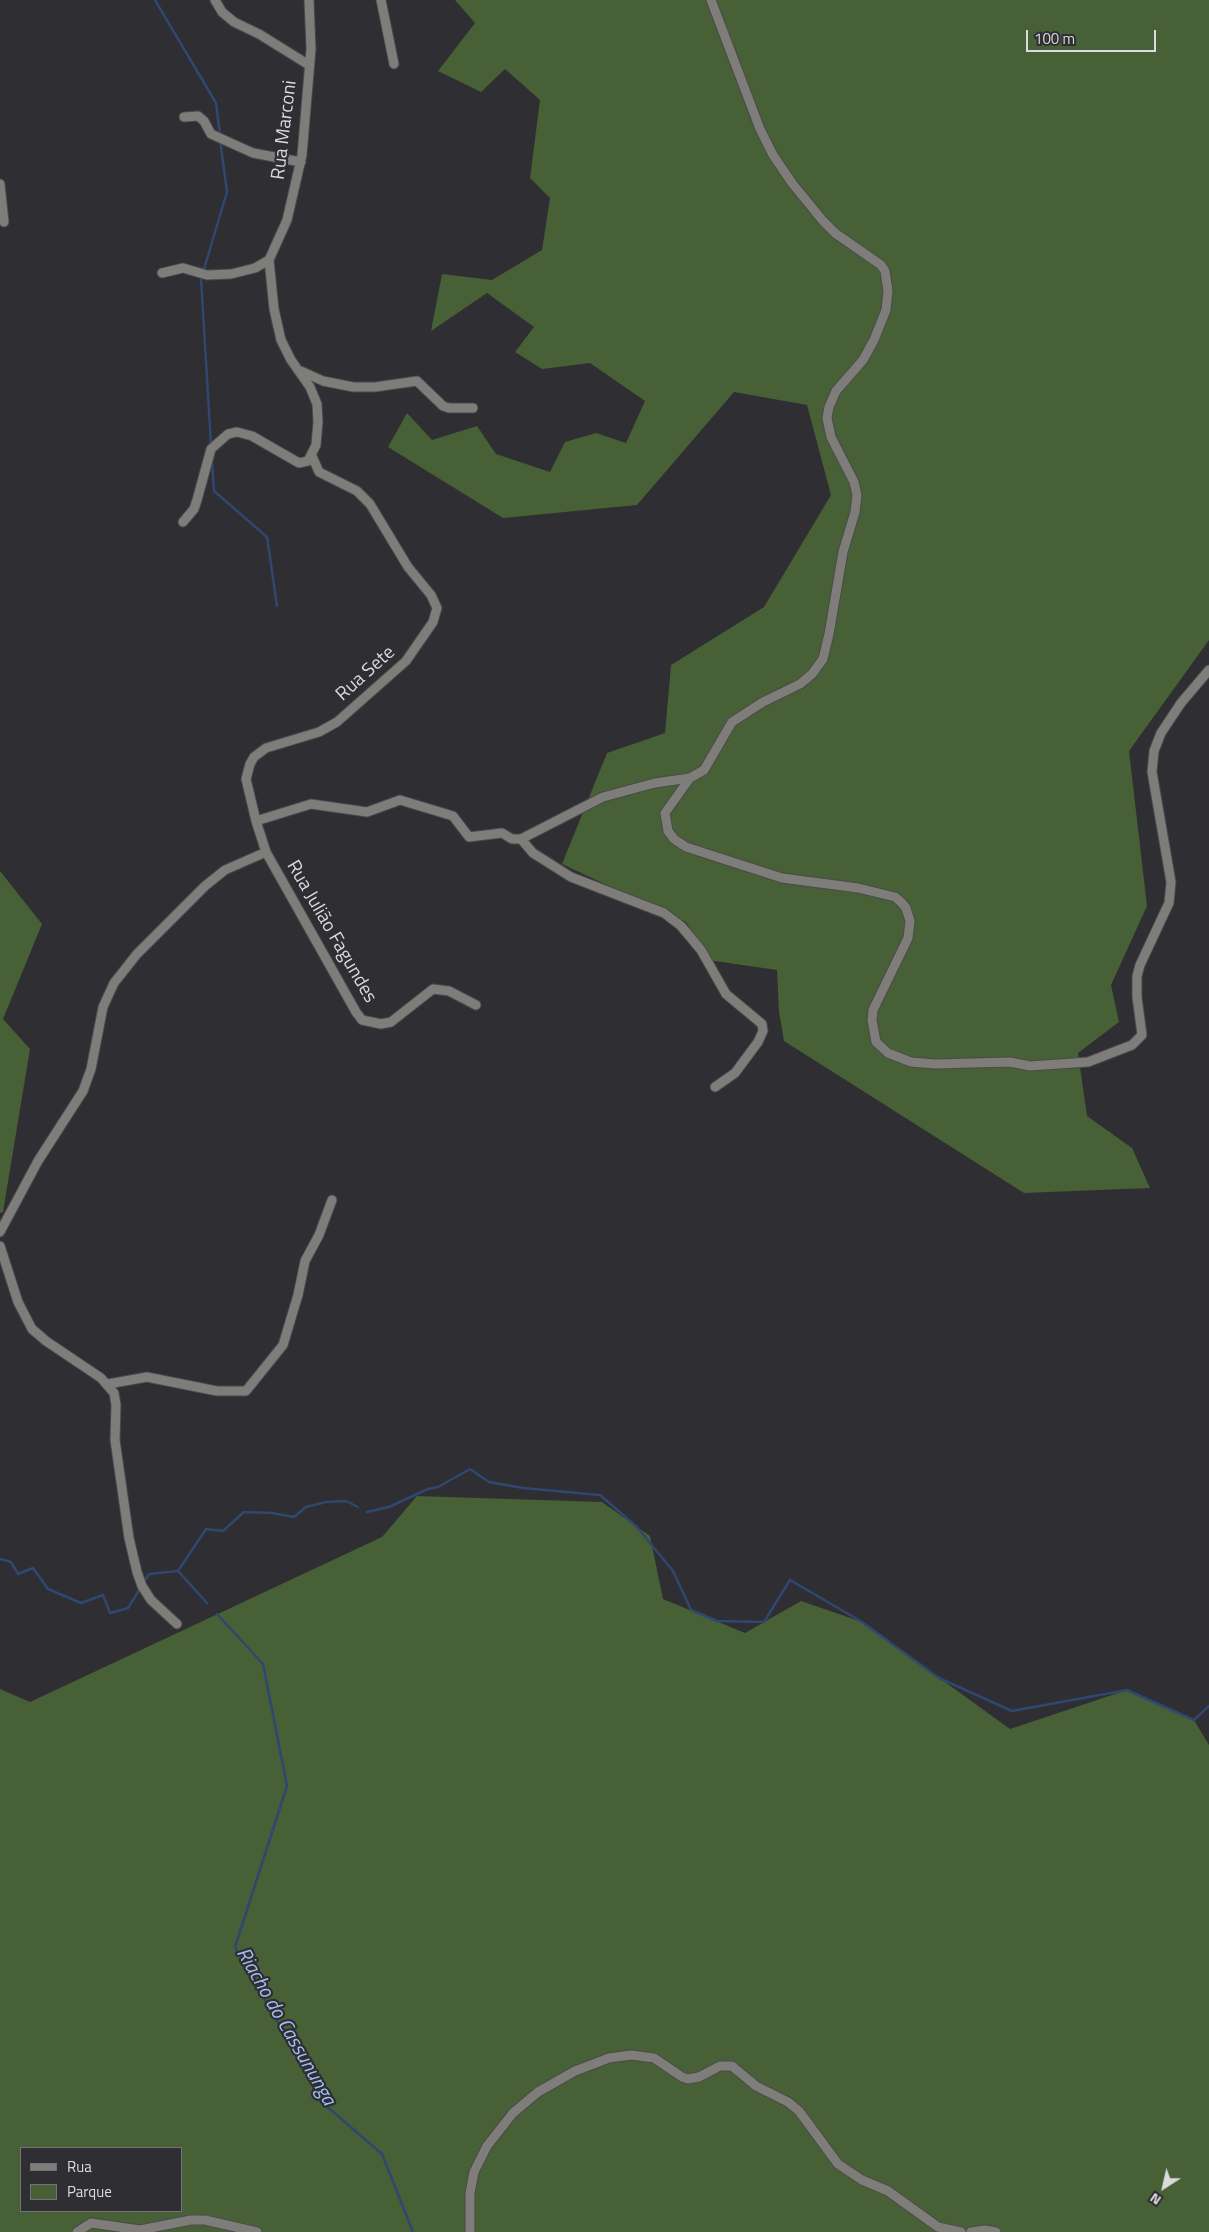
<!DOCTYPE html>
<meta charset="utf-8">
<style>
body{margin:0}
#map{position:relative;width:1209px;height:2232px;overflow:hidden;background:#2e2e33;font-family:"Titillium Web",sans-serif}
canvas{display:block}
.legend{position:absolute;left:20px;top:2147px;width:162px;height:65px;box-sizing:border-box;background:#2e2e33;border:1px solid #737377;margin:0;padding:6px 9px;list-style:none;font-size:15px;color:#dbdbde}
.legend li{display:flex;align-items:center;gap:10px;height:25px}
.legend b{width:25px;border:1px solid #737377}
.north{position:absolute;left:1139px;top:2162px;width:50px;height:50px;-webkit-text-stroke:4px #2e2e33;paint-order:stroke;rotate:215deg;font-size:14px;font-weight:700;line-height:20px;text-align:center;color:#dbdbde}
.north::after{content:'';display:block;margin:auto;width:18px;height:22px;background:#dbdbde;clip-path:polygon(50% 0,100% 100%,50% 72%,0 100%)}
.scale{position:absolute;left:1026px;top:30px;width:130px;height:22px;box-sizing:border-box;border:2px solid #dbdbde;border-top:0;padding-left:6px;font-size:15px;line-height:18px;white-space:nowrap;color:#dbdbde;-webkit-text-stroke:4px #2e2e33;paint-order:stroke}
</style>
<div id="map">
<canvas width="1209" height="2232"></canvas>
<ul class="legend">
<li><b style="height:6px;background:#7e7d7a"></b>Rua</li>
<li><b style="height:14px;background:#476035"></b>Parque</li>
</ul>
<div class="north">N</div>
<div class="scale">100 m</div>
</div>
<script>
const c = document.querySelector('canvas').getContext('2d');
c.lineJoin = 'round';
function fillPath(path, color) { c.fillStyle = color; c.fill(path, 'evenodd'); }
const poly = rows => new Path2D(rows.map(r => 'M' + r).join(''));
function strokePath(path, color, width, dash) { c.strokeStyle = color; c.lineWidth = width; c.lineCap = dash ? 'butt' : 'round'; c.setLineDash(dash || []); c.stroke(path); }
function write(font, color, halo, rows, align = 'center') {
  c.font = font + ' "Titillium Web",sans-serif'; c.lineWidth = 4.5; c.setLineDash([]); c.textBaseline = 'middle'; c.strokeStyle = halo; c.fillStyle = color; for (const [text, x, y, turn = 0] of rows) {
    c.save(); c.translate(x, y); c.rotate((+turn || 0) * Math.PI / 180); c.textAlign = isNaN(turn) ? turn : align; if (halo) c.strokeText(text, 0, 0); c.fillText(text, 0, 0); c.restore();
  }
}
const green = poly([
 [455,0,1209,0,1209,640,1129,751,1147,906,1111,985,1119,1022,1078,1053,1087,1116,1132,1148,1150,1188,1024,1193,784,1041,779,1012,777,970,708,960,686,922,562,864,607,753,665,733,671,665,764,607,831,495,807,405,734,392,637,505,503,518,388,447,407,413,432,440,477,426,496,454,550,472,565,442,596,433,626,443,645,401,590,363,542,369,515,352,534,327,487,293,431,331,442,274,492,280,542,250,550,198,530,178,540,100,505,69,481,92,438,71,475,23],
 [0,871,42,924,3,1019,30,1049,3,1212,0,1213],
 [417,1496,602,1502,650,1536,663,1599,745,1633,801,1601,862,1622,1010,1729,1127,1690,1194,1720,1209,1745,1209,2232,0,2232,0,1689,30,1702,382,1537],
 [21,2148,181,2148,181,2211,21,2211]
]);
const stream = poly([
 [155,0,216,103,220,135],
 [211,445,201,279,227,192,220,140],
 [212,460,214,491,267,537,277,606],
 [367,1512,389,1507,428,1489,438,1487,470,1469,489,1482,523,1488,600,1495,637,1527,673,1571,691,1610,717,1621,764,1622,790,1580,862,1622,939,1678,1012,1711,1127,1690,1194,1720,1209,1706],
 [0,1559,11,1562,18,1574,33,1568,48,1589,81,1603,103,1595,110,1613,128,1608,141,1587],
 [178,1571,207,1603],
 [144,1582,149,1574,178,1571,206,1529,223,1531,244,1512,272,1513,294,1517,306,1507,326,1502,346,1501,358,1507],
 [217,1614,263,1664,287,1786,235,1947,324,2104,382,2154,413,2232]
]);
const minor = poly([
 [215,0,222,12,234,22,259,34,309,65],
 [381,0,394,64],
 [711,0,760,129,773,155,792,183,823,221,835,233,881,265,885,271,888,291,886,310,874,340,863,360,836,391,829,407,827,418,831,437,854,482,857,495,855,512,843,552,829,634,823,659,812,674,800,684,763,702,732,722,704,770,690,778,665,813,668,831,674,839,686,847,782,878,858,888,895,897,901,902,906,908,910,921,908,938,873,1010,872,1020,876,1042,888,1053,911,1062,935,1064,1010,1062,1030,1066,1088,1062,1132,1045,1142,1035,1137,997,1137,976,1140,965,1169,903,1171,882,1152,772,1154,751,1161,733,1181,703,1209,670],
 [184,117,198,116,204,121,211,134,253,153,301,162],
 [0,184,4,222],
 [162,273,183,268,207,275,231,274,255,268,269,260],
 [301,371,323,381,353,387,375,387,417,381,443,406,449,408,473,408],
 [312,456,319,472,357,491,370,504,408,567,431,595,437,608,433,622,406,661,337,722,319,732,266,748,254,757,250,764,246,779,256,821,266,852,356,1012,362,1020,381,1024,391,1022,433,989,449,991,476,1005],
 [183,522,194,509,197,500,211,449,228,434,237,432,252,436,299,463,308,461,316,445,318,422,317,404,310,387,291,360,281,340,274,309,269,260,287,220,302,155,311,49,309,0],
 [256,821,311,804,367,812,400,800,453,816,469,837,502,833,512,839,521,839],
 [521,839,533,853,571,877,664,913,681,926,701,950,726,994,762,1024,763,1031,758,1042,735,1073,715,1087],
 [521,839,603,797,655,783,690,778],
 [0,1232,38,1161,83,1091,91,1069,103,1007,114,983,137,954,205,886,225,870,266,852],
 [0,1246,18,1302,32,1329,46,1341,101,1378,114,1393,116,1405,115,1440,129,1538,137,1572,142,1586,151,1600,177,1624],
 [108,1384,147,1377,217,1391,246,1391,283,1345,298,1295,305,1261,319,1235,332,1200],
 [77,2232,91,2223,140,2230,191,2220,205,2220,257,2232],
 [470,2232,470,2193,474,2172,487,2146,513,2113,538,2092,575,2071,609,2058,631,2055,654,2058,682,2077,688,2079,699,2077,720,2066,732,2066,756,2086,788,2102,799,2111,838,2164,862,2180,888,2191,938,2227,961,2232],
 [971,2232,985,2230,996,2232]
]);
const streetNames = [
 ["Rua Marconi",285,130,-83],
 ["Rua Sete",366,674,-42],
 ["Rua Julião Fagundes",331,932,60]
];
const waterNames = [
 ["Riacho do Cassununga",285,2027,60]
];
fillPath(green, '#476035');
strokePath(stream, '#304770', 2.5);
strokePath(minor, '#4a4a4e', 11);
strokePath(minor, '#7e7d7a', 9);
write('19px', '#dbdbde', '#2e2e33', streetNames);
write('italic 20px', '#a1c0f6', '#2e2e33', waterNames);
</script>
